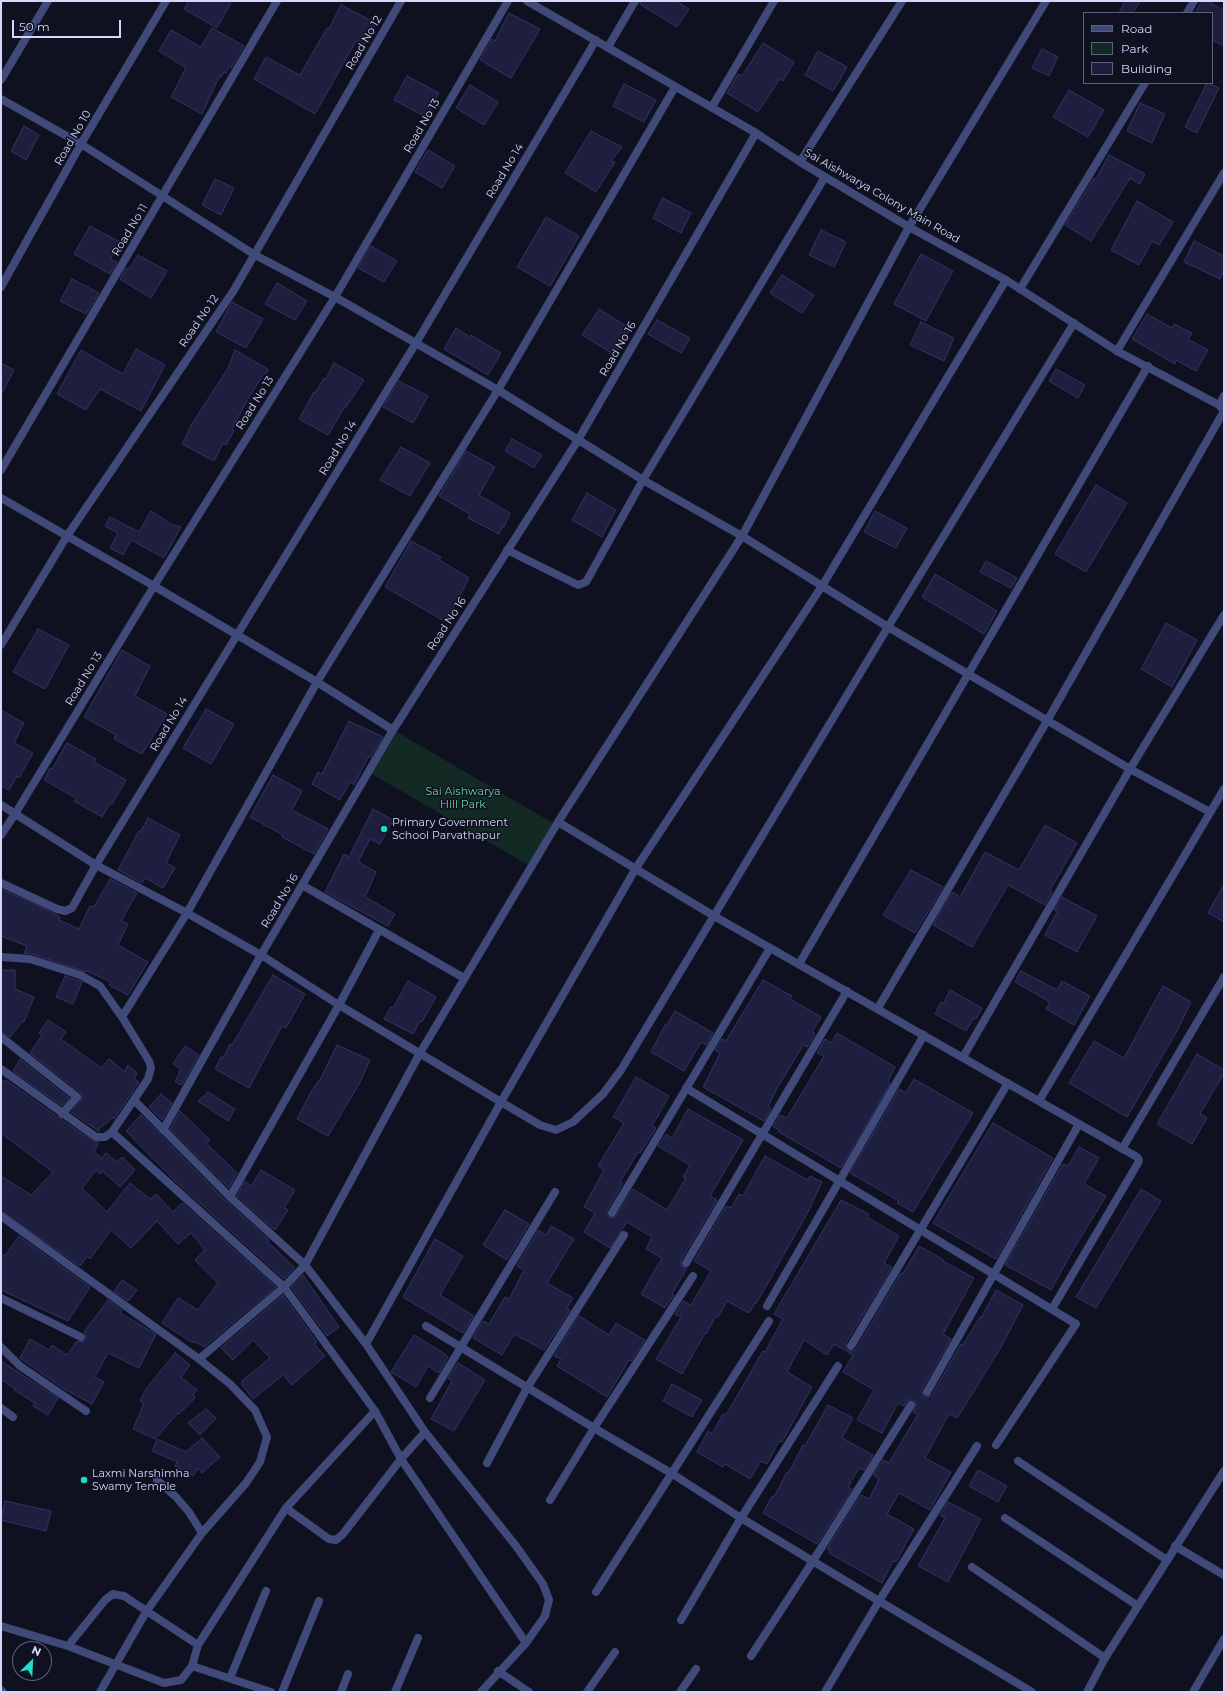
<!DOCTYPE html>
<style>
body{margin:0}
#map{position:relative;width:1225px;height:1693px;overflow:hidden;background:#0f1020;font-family:Montserrat,sans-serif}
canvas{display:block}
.frame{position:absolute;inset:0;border:2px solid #d3d7fa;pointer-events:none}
.legend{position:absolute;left:1083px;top:12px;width:130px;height:72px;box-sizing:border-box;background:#0f1020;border:1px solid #5d6077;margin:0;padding:5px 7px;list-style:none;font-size:12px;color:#d3d7fa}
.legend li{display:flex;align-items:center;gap:8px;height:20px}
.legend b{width:20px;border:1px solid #5d6077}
.north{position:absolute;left:12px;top:1641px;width:40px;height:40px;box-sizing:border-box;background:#0f1020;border:1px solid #5d6077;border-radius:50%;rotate:24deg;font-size:11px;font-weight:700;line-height:16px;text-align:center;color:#d3d7fa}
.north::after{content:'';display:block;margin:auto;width:14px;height:18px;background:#1bdec9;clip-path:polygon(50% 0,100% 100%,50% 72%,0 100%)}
.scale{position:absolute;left:12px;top:20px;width:109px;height:18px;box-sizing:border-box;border:2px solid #d3d7fa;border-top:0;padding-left:5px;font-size:12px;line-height:14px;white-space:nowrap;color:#d3d7fa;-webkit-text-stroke:3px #0f1020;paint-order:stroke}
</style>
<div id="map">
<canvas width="1225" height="1693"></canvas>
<div class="frame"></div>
<ul class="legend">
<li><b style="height:5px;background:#404a79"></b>Road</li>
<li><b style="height:11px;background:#132923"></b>Park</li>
<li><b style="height:11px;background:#1e1e3e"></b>Building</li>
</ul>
<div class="north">N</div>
<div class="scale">50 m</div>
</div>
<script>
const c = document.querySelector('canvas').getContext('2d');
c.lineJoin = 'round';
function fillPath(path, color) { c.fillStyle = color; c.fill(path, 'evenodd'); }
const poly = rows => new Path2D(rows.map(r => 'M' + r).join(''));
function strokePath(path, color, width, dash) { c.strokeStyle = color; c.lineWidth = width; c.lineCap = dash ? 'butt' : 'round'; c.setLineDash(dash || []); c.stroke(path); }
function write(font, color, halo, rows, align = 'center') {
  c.font = font + ' Montserrat,sans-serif'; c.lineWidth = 3; c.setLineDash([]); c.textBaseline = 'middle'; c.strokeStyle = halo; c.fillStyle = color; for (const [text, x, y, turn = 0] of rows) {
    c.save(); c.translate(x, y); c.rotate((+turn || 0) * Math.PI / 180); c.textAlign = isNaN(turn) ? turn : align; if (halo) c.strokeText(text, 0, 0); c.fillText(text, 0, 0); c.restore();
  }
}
const green = poly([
 [397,732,553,823,528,865,372,774]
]);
const building = poly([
 [189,1,232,1,217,28,184,9,189,1],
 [640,1,676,1,689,9,677,27,640,4,640,1],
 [1125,1,1140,1,1133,13,1119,13,1125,1],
 [1202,1,1208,1,1224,11,1224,46,1212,40,1212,13,1195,13,1202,1],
 [341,5,376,23,364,45,356,41,315,114,254,79,266,57,300,75,327,28,329,29,341,5],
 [509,13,540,29,511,78,480,60,492,39,495,41,509,13],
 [212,28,244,46,231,68,229,66,226,73,224,72,221,77,219,77,202,114,171,97,186,68,159,51,171,30,201,47,212,28],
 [763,43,794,62,783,81,780,79,758,112,727,93,738,74,742,76,763,43],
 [1042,49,1058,57,1049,76,1032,68,1042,49],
 [818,51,847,67,833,91,805,75,818,51],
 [407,76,439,93,426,117,394,100,407,76],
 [1207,83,1219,88,1197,133,1185,127,1207,83],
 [624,84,656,100,644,122,613,106,624,84],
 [470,85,498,102,484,125,456,108,470,85],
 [1069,90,1104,110,1088,137,1053,117,1069,90],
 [1140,103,1165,114,1152,143,1127,131,1140,103],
 [24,126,39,135,26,160,11,151,24,126],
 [591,131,622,147,611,161,615,162,596,192,565,173,591,131],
 [428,150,455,166,442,188,415,172,428,150],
 [1109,155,1145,174,1140,184,1130,178,1091,241,1065,225,1094,178,1096,179,1109,155],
 [215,179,234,188,221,215,202,205,215,179],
 [663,198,691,213,681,233,653,218,663,198],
 [1137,201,1173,222,1159,245,1152,241,1139,265,1111,250,1137,201],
 [546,217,579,236,550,286,517,267,546,217],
 [90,226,120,242,110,259,117,262,110,274,74,254,90,226],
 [821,230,846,242,834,267,809,255,821,230],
 [1194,241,1224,256,1224,271,1220,279,1184,262,1194,241],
 [371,246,397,261,384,282,358,268,371,246],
 [921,254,953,271,926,321,894,304,921,254],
 [138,255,167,271,151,298,120,279,126,268,129,269,138,255],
 [782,275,814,295,802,313,770,293,782,275],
 [72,279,99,293,86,314,60,301,72,279],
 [277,283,307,301,295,320,265,304,277,283],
 [232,302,263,319,246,348,216,332,232,302],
 [599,309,631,329,615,355,582,335,599,309],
 [1147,314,1172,328,1174,324,1192,333,1188,339,1208,350,1196,371,1176,360,1175,364,1132,339,1147,314],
 [657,320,690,338,681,353,648,334,657,320],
 [921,322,954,338,944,361,910,345,921,322],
 [456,328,470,337,471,335,501,353,488,375,444,349,456,328],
 [136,349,165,365,141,411,100,389,86,410,57,394,81,350,123,374,136,349],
 [235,350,269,370,262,377,249,397,232,429,234,431,226,445,223,443,214,461,182,444,192,424,228,368,235,350],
 [1,363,14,370,1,395,1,363],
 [334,363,364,380,346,407,345,406,328,435,299,419,314,392,315,393,324,378,326,379,334,363],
 [1056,369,1085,385,1078,398,1049,381,1056,369],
 [399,381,428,396,413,423,383,407,399,381],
 [512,439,542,455,534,468,505,451,512,439],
 [401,447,430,463,410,496,380,480,401,447],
 [466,451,495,467,479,495,510,513,504,527,502,527,499,534,468,518,470,514,439,496,466,451],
 [1096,485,1127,503,1086,572,1055,554,1096,485],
 [587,493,616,510,602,537,572,520,587,493],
 [151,511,173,525,181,527,164,558,131,540,123,555,110,548,118,533,105,526,110,517,139,532,151,511],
 [875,511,907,528,896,548,864,532,875,511],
 [411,541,441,557,439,560,469,578,446,622,385,587,411,541],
 [986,561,1017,578,1011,588,980,572,986,561],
 [935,574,997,611,984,634,922,597,935,574],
 [1166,623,1197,640,1172,687,1141,669,1166,623],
 [38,629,69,645,45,689,13,672,38,629],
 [122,650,150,666,135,696,167,714,142,754,114,739,116,735,84,717,122,650],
 [206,709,234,724,211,764,183,748,206,709],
 [1,710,24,723,14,743,33,753,19,778,17,776,9,790,1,786,1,710],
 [349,721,383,737,371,757,369,756,354,785,350,782,340,800,312,784,318,772,322,774,349,721],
 [67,743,96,759,94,762,126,780,112,804,110,803,102,817,74,801,76,798,44,780,50,768,52,769,67,743],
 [273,775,302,791,292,810,328,829,314,854,282,837,283,835,250,817,273,775],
 [373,809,393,820,380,844,370,839,358,862,376,872,365,897,395,914,388,926,325,892,344,854,349,857,373,809],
 [148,818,180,835,166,863,175,868,163,888,145,878,142,883,118,870,139,831,141,831,148,818],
 [1045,825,1077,843,1050,890,1052,892,1045,905,1008,885,972,947,933,925,952,892,960,897,985,852,1019,870,1045,825],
 [911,870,943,887,915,933,883,915,911,870],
 [110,879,137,893,121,921,128,924,118,945,148,962,128,995,109,985,111,982,87,971,86,972,32,954,24,953,27,946,1,936,1,889,45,909,60,917,59,920,79,929,90,906,94,907,110,879],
 [1224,884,1224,922,1208,913,1224,884],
 [1062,897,1097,916,1077,952,1045,935,1057,912,1054,910,1062,897],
 [1,970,15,970,15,989,34,997,24,1022,23,1021,10,1037,1,1032,1,970],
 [1021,971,1057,990,1062,981,1090,996,1074,1025,1046,1009,1050,1002,1015,982,1021,971],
 [273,975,305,994,286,1028,282,1026,249,1088,215,1069,221,1057,223,1058,230,1044,232,1045,273,975],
 [65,976,82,982,73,1004,56,997,65,976],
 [763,980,792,996,790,999,821,1017,812,1032,815,1034,807,1047,803,1045,776,1090,768,1107,771,1109,764,1121,703,1087,720,1053,715,1050,722,1039,726,1041,727,1039,763,980],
 [408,981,436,997,422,1022,420,1021,413,1034,384,1019,391,1007,393,1008,408,981],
 [1163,986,1191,1002,1177,1031,1127,1117,1069,1083,1094,1041,1124,1058,1163,986],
 [950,990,982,1008,976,1019,974,1018,966,1031,935,1014,941,1002,943,1004,950,990],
 [675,1011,713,1033,706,1045,701,1042,684,1071,651,1052,665,1025,667,1025,675,1011],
 [48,1020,66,1032,61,1039,101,1068,109,1059,125,1072,128,1065,137,1073,134,1079,139,1082,114,1119,113,1117,98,1130,100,1132,71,1112,81,1100,82,1095,81,1093,30,1053,42,1035,39,1033,48,1020],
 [837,1033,895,1067,888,1081,890,1084,841,1168,779,1132,779,1130,773,1126,780,1115,787,1118,824,1056,817,1053,825,1039,831,1043,837,1033],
 [337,1045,370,1060,359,1084,328,1136,297,1119,311,1092,318,1081,319,1082,337,1045],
 [185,1046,199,1055,182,1085,175,1082,181,1069,173,1064,185,1046],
 [1197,1054,1224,1070,1224,1073,1200,1114,1207,1118,1192,1144,1157,1124,1197,1054],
 [20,1059,69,1098,62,1106,13,1071,20,1059],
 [636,1077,669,1096,652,1126,656,1128,640,1153,638,1152,620,1182,623,1183,607,1211,607,1215,610,1218,614,1218,616,1216,633,1189,667,1210,686,1178,683,1177,690,1165,658,1146,666,1134,672,1138,688,1109,743,1140,710,1196,717,1200,681,1260,681,1266,687,1268,672,1294,674,1295,665,1308,641,1294,662,1258,646,1249,652,1237,627,1222,610,1248,584,1232,595,1213,584,1207,604,1170,598,1166,624,1123,613,1117,636,1077],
 [914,1079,973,1113,913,1212,897,1203,899,1201,850,1173,899,1089,906,1093,914,1079],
 [1,1080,5,1082,6,1080,59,1118,93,1141,99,1142,94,1152,102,1158,106,1153,117,1162,122,1157,135,1170,120,1187,102,1171,100,1174,96,1170,82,1188,107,1212,130,1183,150,1199,156,1194,173,1212,182,1203,276,1287,204,1347,194,1341,193,1343,162,1323,178,1298,198,1310,218,1283,195,1260,205,1250,191,1233,178,1244,157,1221,131,1248,111,1230,90,1259,87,1256,80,1266,1,1211,1,1176,31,1195,53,1172,1,1133,1,1080],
 [208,1092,235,1109,228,1121,198,1101,208,1092],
 [161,1094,172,1103,162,1120,149,1107,161,1094],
 [180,1111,210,1140,206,1143,237,1173,229,1188,170,1129,180,1111],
 [141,1115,226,1201,269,1240,268,1242,295,1268,284,1279,174,1180,126,1131,141,1115],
 [993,1123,1053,1158,996,1259,933,1223,993,1123],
 [1079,1147,1099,1158,1084,1184,1106,1196,1073,1250,1051,1290,1005,1265,1063,1164,1068,1166,1079,1147],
 [765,1156,808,1180,810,1176,822,1182,808,1212,756,1304,755,1303,749,1313,727,1301,718,1317,716,1316,706,1334,705,1333,682,1374,656,1359,681,1317,675,1314,683,1301,691,1305,711,1271,694,1261,726,1206,731,1208,739,1194,743,1196,765,1156],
 [261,1170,295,1190,284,1208,288,1210,275,1230,237,1196,245,1181,251,1186,261,1170],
 [1141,1189,1161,1201,1096,1308,1076,1297,1141,1189],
 [841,1200,869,1214,867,1217,899,1236,884,1263,892,1267,846,1343,846,1348,849,1351,853,1351,856,1349,901,1273,903,1274,919,1246,944,1260,943,1261,974,1278,943,1334,951,1339,922,1389,922,1392,924,1397,927,1397,932,1395,961,1344,963,1345,980,1317,981,1318,996,1290,1023,1305,1001,1347,966,1404,957,1418,949,1414,925,1458,951,1472,930,1510,899,1493,887,1514,914,1529,896,1562,893,1561,882,1583,829,1553,830,1550,827,1549,861,1495,869,1499,879,1479,873,1475,883,1460,889,1463,918,1414,913,1412,916,1405,914,1400,908,1400,904,1406,898,1403,882,1433,857,1420,874,1390,843,1372,853,1355,834,1344,827,1355,804,1340,787,1372,812,1387,782,1442,779,1441,767,1464,761,1461,750,1479,725,1464,723,1467,697,1452,708,1431,712,1434,723,1414,726,1415,763,1351,765,1352,783,1319,774,1314,841,1200],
 [505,1210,529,1224,507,1260,483,1245,505,1210],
 [551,1226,574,1239,547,1283,573,1298,567,1308,570,1310,544,1350,514,1334,502,1355,473,1338,483,1321,489,1324,505,1297,509,1299,524,1270,517,1266,538,1230,546,1235,551,1226],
 [19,1236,90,1287,68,1321,1,1290,1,1254,5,1256,19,1236],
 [435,1239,463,1256,440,1295,474,1316,463,1333,403,1297,435,1239],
 [303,1275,339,1327,327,1336,291,1287,303,1275],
 [122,1280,137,1290,128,1301,114,1291,122,1280],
 [283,1295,317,1342,314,1344,325,1356,292,1385,283,1375,253,1399,242,1385,242,1381,270,1358,253,1340,233,1360,221,1348,283,1295],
 [108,1300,122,1310,120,1313,156,1334,139,1368,108,1353,95,1377,104,1382,92,1404,64,1389,20,1358,30,1339,49,1350,52,1345,67,1355,77,1341,82,1342,86,1340,86,1336,84,1332,108,1300],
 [579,1316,609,1335,616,1323,645,1340,631,1361,629,1360,607,1397,557,1366,561,1359,554,1356,579,1316],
 [414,1335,445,1354,445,1355,448,1357,439,1373,428,1366,416,1387,391,1372,414,1335],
 [175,1353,190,1365,181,1377,197,1390,193,1395,195,1398,179,1414,178,1413,155,1439,133,1429,144,1404,140,1401,146,1389,175,1353],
 [1,1361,58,1398,48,1415,33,1406,35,1403,14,1390,15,1389,1,1379,1,1361],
 [458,1363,485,1380,454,1431,431,1419,452,1381,448,1378,458,1363],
 [672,1384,702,1400,692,1417,663,1401,672,1384],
 [828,1405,853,1418,842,1438,873,1455,864,1470,859,1468,848,1487,852,1489,817,1544,763,1513,772,1496,774,1497,787,1472,789,1472,803,1445,805,1446,828,1405],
 [206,1409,216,1418,200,1435,188,1423,206,1409],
 [202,1438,220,1457,202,1473,198,1468,193,1476,175,1466,177,1462,152,1451,157,1439,186,1452,202,1438],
 [978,1470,1007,1486,998,1502,969,1486,978,1470],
 [5,1501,51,1511,46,1531,1,1520,5,1501],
 [948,1502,981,1519,948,1582,918,1566,945,1518,940,1515,948,1502]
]);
const minor = poly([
 [1187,13,1194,1],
 [608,47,635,1],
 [1,80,48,1],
 [1,99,81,144,255,255,335,297,498,390,643,480,742,536,888,627,1130,769,1210,812],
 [712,107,774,1],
 [800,162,902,1],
 [1020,289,1145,83],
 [1117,351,1224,173],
 [1219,405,1224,396],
 [1,470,277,1],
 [1,498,154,586,317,682,393,730],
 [507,550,578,585,586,582,643,480,825,177],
 [1,645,67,536,234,290,401,1],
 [1,805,96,865,187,913,261,955,339,1005,501,1102,540,1125,556,1130,573,1122,603,1094,621,1070,888,627,1074,323],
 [558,822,714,916,1137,1157,1139,1160,1138,1163,1052,1309],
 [1,835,15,814,154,586,335,297,508,1],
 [1,883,57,909,65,911,72,908,96,865,416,343,596,40],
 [302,885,464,978],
 [1,957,30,959,80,975,100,986,122,1017,149,1061,151,1068,148,1079,112,1132],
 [799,964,1148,366],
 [878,1008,1047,721,1224,411],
 [122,1017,187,913,317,682,498,390,675,87],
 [1,1037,77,1097,62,1114],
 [963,1057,1130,769,1224,615],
 [1,1069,96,1137,105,1137,112,1132,284,1287,375,1411,401,1459,526,1643],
 [686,1088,1076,1324,996,1445],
 [134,1100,230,1197,305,1265,366,1344,425,1432,516,1546,543,1584,549,1600,545,1616,526,1643,481,1692],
 [1039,1101,1224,789],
 [163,1130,261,955,393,730,578,440,756,133],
 [1122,1149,1224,977],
 [230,1197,339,1005,379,930],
 [612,1213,770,948],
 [1,1216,199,1359,230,1384,255,1410,267,1437,260,1462,246,1483,202,1533,146,1612,100,1692],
 [686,1263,847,991],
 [1,1298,81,1337],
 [767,1306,924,1035],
 [426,1326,594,1428,671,1473,741,1518,879,1601,1032,1692],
 [366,1344,501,1102,636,868,822,586,1006,280],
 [851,1346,1008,1083],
 [1,1347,20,1366,86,1411],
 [199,1359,284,1287,305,1265,420,1053,558,822,742,536,909,227,1046,1],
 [927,1392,1079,1124],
 [430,1398,555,1192],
 [1,1408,13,1417],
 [1018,1461,1167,1560],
 [487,1463,527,1388,624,1235],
 [157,1480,176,1497,189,1512,202,1533],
 [550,1500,594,1428,693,1276],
 [286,1508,329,1539,336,1540,343,1534,401,1459,425,1432],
 [1005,1518,1138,1606],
 [1175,1546,1224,1575],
 [972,1567,1105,1658],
 [596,1592,769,1321],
 [681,1620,741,1518,838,1366],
 [1,1626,68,1646,164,1683,181,1680,192,1666,198,1645,286,1508,375,1411],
 [68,1646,105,1600,113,1594,124,1596,198,1645],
 [751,1656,813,1561,911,1405],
 [192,1666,271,1692],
 [498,1671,529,1692],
 [230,1678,266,1591],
 [282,1692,319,1601],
 [341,1692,348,1674],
 [395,1692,418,1638],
 [587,1692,615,1652],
 [680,1692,696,1669],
 [825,1692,879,1601,977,1446],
 [1193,1692,1224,1639]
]);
const tertiary = poly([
 [527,1,756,133,800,162,909,227,1006,280,1117,351,1219,405,1224,411],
 [1,287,81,144,166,1],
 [1,1690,3,1692],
 [1087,1692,1105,1658,1224,1471]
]);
const markers = [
 [384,829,4,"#1bdec9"],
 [84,1480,4,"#1bdec9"]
];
const streetNames = [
 ["Road No 12",364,43,-60],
 ["Road No 13",422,126,-60],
 ["Road No 10",73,138,-60],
 ["Road No 14",505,171,-59],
 ["Sai Aishwarya Colony Main Road",882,196,30],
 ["Road No 11",130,230,-59],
 ["Road No 12",199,321,-56],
 ["Road No 16",618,349,-60],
 ["Road No 13",255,403,-58],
 ["Road No 14",338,448,-59],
 ["Road No 16",447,624,-57],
 ["Road No 13",84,679,-59],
 ["Road No 14",169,724,-59],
 ["Road No 16",280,901,-59]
];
const parkNames = [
 ["Sai Aishwarya",463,792],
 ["Hill Park",463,805]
];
const poiNames = [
 ["Primary Government",392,823],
 ["School Parvathapur",392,836],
 ["Laxmi Narshimha",92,1474],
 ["Swamy Temple",92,1487]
];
fillPath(green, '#132923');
fillPath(building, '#1e1e3e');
strokePath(building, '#323368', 1);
strokePath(minor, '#404a79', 8);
strokePath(tertiary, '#404a79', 8);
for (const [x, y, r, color] of markers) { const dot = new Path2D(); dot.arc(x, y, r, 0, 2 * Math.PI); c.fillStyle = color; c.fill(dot); strokePath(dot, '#0f1020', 1.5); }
write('11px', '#d3d7fa', '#0f1020', streetNames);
write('11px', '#68d1a1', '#0f1020', parkNames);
write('11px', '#d3d7fa', '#0f1020', poiNames, 'left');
</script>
